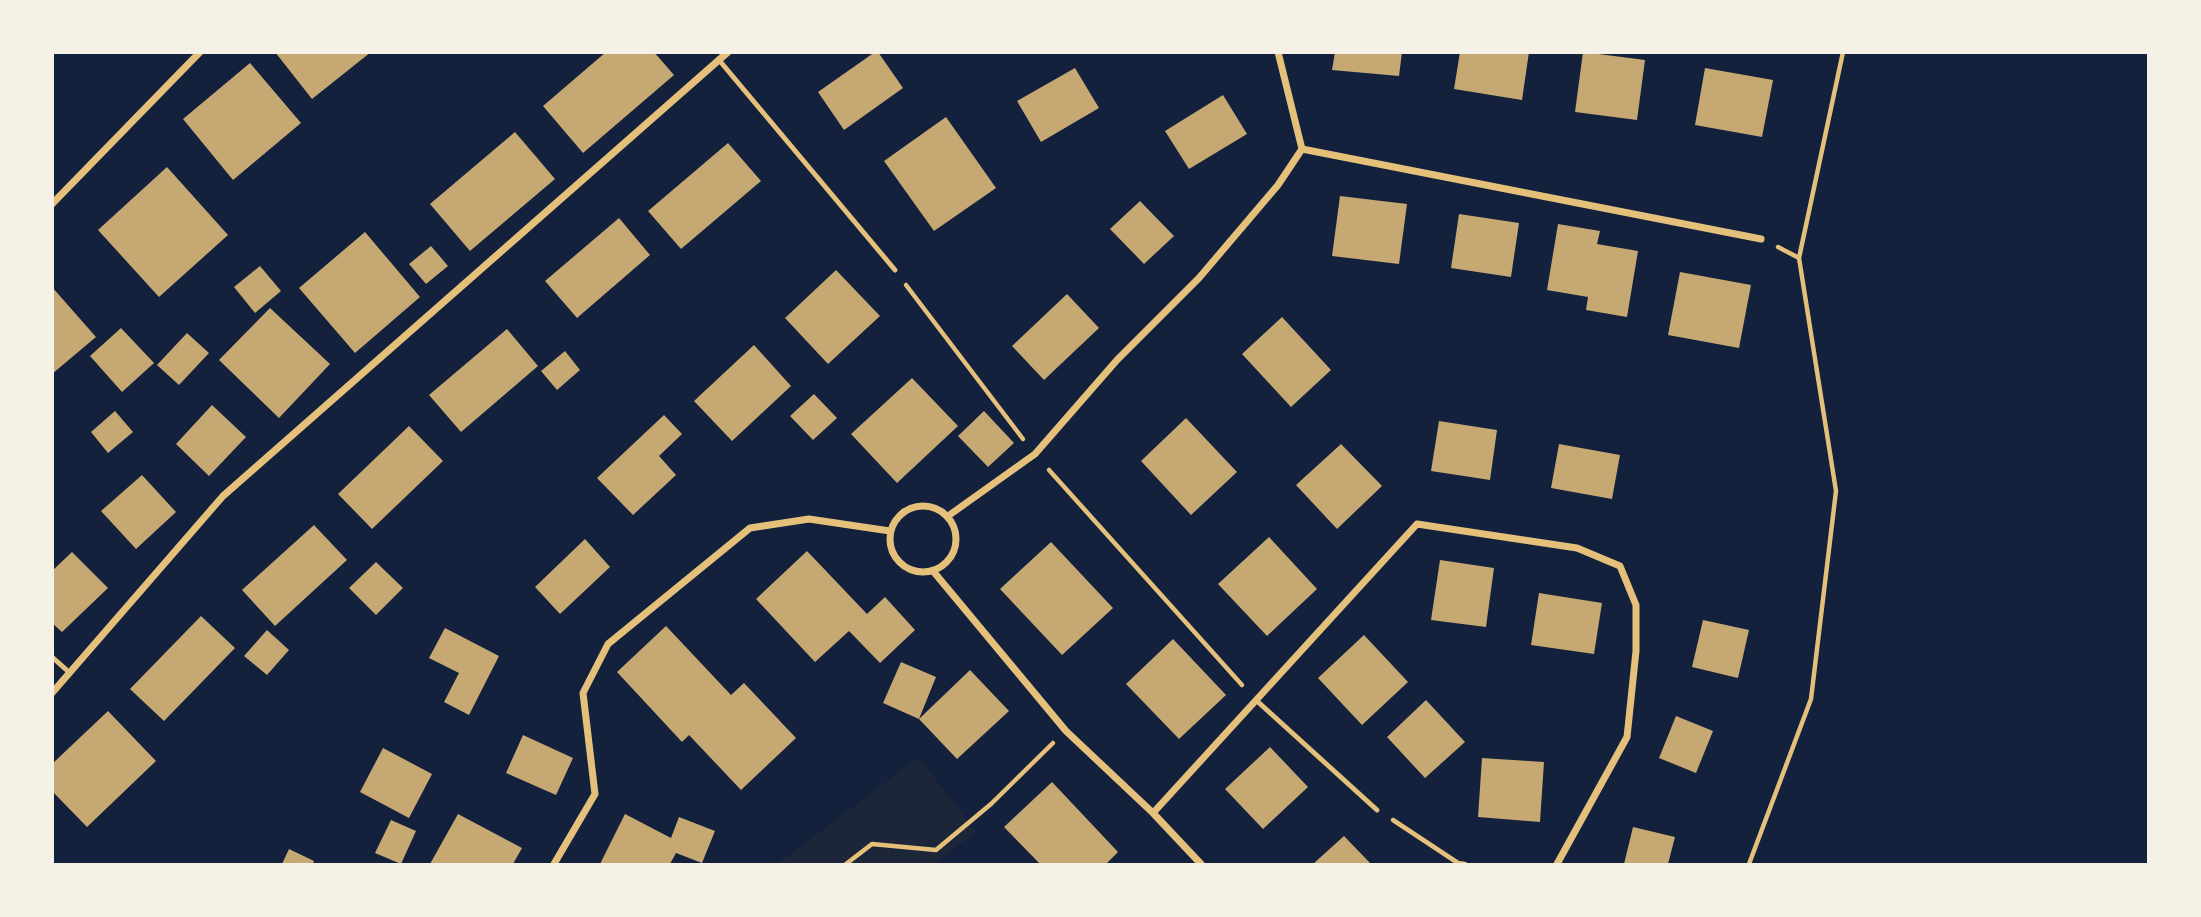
<!DOCTYPE html>
<style>
body{margin:0}
#map{position:relative;width:2201px;height:917px;overflow:hidden;background:#14213d;font-family:"Golos Text",sans-serif}
canvas{display:block}
.frame{position:absolute;inset:0;border:54px solid #f6f1e7;pointer-events:none}
</style>
<div id="map">
<canvas width="2201" height="917"></canvas>
<div class="frame"></div>
</div>
<script>
const c = document.querySelector('canvas').getContext('2d');
c.lineJoin = 'round';
function fillPath(path, color) { c.fillStyle = color; c.fill(path, 'evenodd'); }
const poly = rows => new Path2D(rows.map(r => 'M' + r).join(''));
function strokePath(path, color, width, dash) { c.strokeStyle = color; c.lineWidth = width; c.lineCap = dash ? 'butt' : 'round'; c.setLineDash(dash || []); c.stroke(path); }
const green = poly([
 [919,757,976,832,933,864,777,864]
]);
const building = poly([
 [275,52,371,52,312,99],
 [606,52,654,52,674,75,583,153,543,106],
 [875,52,878,52,903,88,844,130,818,92],
 [1335,52,1402,52,1399,76,1332,70],
 [1460,52,1529,52,1522,100,1454,89],
 [1583,52,1645,60,1637,120,1575,112],
 [250,63,301,123,233,180,183,119],
 [1075,68,1099,108,1041,142,1017,101],
 [1705,68,1773,80,1762,137,1695,125],
 [1223,95,1247,134,1189,169,1165,131],
 [946,117,996,188,934,231,884,161],
 [515,132,555,179,470,251,430,204],
 [728,143,761,181,681,249,648,211],
 [167,167,228,235,159,297,98,230],
 [1340,196,1407,204,1399,264,1332,256],
 [1140,201,1174,236,1144,264,1110,229],
 [1459,214,1519,223,1511,277,1451,268],
 [619,218,650,255,577,318,545,281],
 [1558,224,1600,231,1597,244,1638,251,1627,317,1586,310,1588,297,1547,290],
 [365,232,420,297,355,353,299,288],
 [431,246,448,266,426,284,409,264],
 [260,266,281,291,255,313,234,287],
 [836,270,880,316,828,364,785,318],
 [1680,272,1751,285,1739,348,1668,335],
 [52,287,96,337,52,374],
 [1067,294,1099,328,1044,380,1012,346],
 [270,308,330,364,279,418,219,360],
 [1282,317,1331,370,1291,407,1242,354],
 [121,328,154,363,122,392,90,356],
 [507,329,538,366,461,432,429,395],
 [187,333,209,353,179,385,157,365],
 [754,345,791,386,732,441,694,401],
 [565,351,580,370,557,390,541,371],
 [912,378,958,426,897,483,851,434],
 [814,394,837,418,813,440,790,416],
 [212,405,246,437,209,476,176,444],
 [115,411,133,432,108,453,91,432],
 [984,411,1014,443,988,467,958,436],
 [664,415,682,434,659,456,676,475,633,515,597,478],
 [1186,418,1237,472,1191,515,1141,461],
 [1439,421,1497,430,1490,480,1431,471],
 [409,426,443,461,372,529,338,494],
 [1341,444,1382,486,1337,529,1296,485],
 [1559,444,1620,455,1612,499,1551,488],
 [142,475,176,512,136,549,101,511],
 [314,525,347,560,275,626,242,590],
 [1269,537,1317,589,1267,636,1218,584],
 [585,539,610,567,560,614,535,587],
 [1051,542,1113,608,1062,655,1000,589],
 [807,551,867,614,885,597,915,630,880,663,849,631,815,662,756,599],
 [72,552,108,588,62,632,52,623,52,571],
 [1440,560,1494,568,1486,627,1431,620],
 [376,562,403,588,376,615,349,588],
 [1539,593,1602,603,1594,654,1531,645],
 [201,616,235,648,164,721,130,689],
 [1703,620,1749,630,1738,678,1692,667],
 [666,626,731,695,744,683,796,738,741,790,689,735,682,742,617,672],
 [445,628,499,656,469,715,444,702,459,673,429,658],
 [267,630,289,650,267,675,244,656],
 [1364,635,1408,682,1362,725,1318,678],
 [1173,639,1226,695,1179,739,1126,684],
 [901,662,936,677,919,719,883,703],
 [970,670,1009,711,957,759,919,719],
 [1426,700,1465,742,1425,778,1387,737],
 [108,711,156,761,87,827,52,791,52,764],
 [1676,716,1713,731,1696,773,1659,758],
 [523,735,573,758,556,795,506,773],
 [1270,747,1308,787,1263,829,1225,789],
 [383,748,432,774,409,818,360,792],
 [1482,758,1544,762,1540,822,1478,817],
 [1052,782,1118,852,1106,864,1040,864,1004,827],
 [458,814,522,848,513,864,430,864],
 [625,814,671,838,679,817,715,831,702,863,676,853,670,864,600,864],
 [391,820,416,831,401,864,375,853],
 [1633,827,1675,837,1668,864,1624,864],
 [1344,836,1371,864,1313,864],
 [289,849,314,861,313,864,282,864]
]);
const path = poly([
 [1778,247,1799,258],
 [906,285,1023,439],
 [1049,470,1242,685],
 [1393,820,1458,863,1465,864],
 [846,864,872,844,936,850,991,804,1053,743],
 [1749,864,1811,699,1836,491,1799,258,1843,52]
]);
const service = poly([
 [719,60,895,270],
 [52,657,70,673],
 [1257,701,1377,810]
]);
const minor = poly([
 [1302,149,1761,239],
 [52,204,200,52],
 '890 539a33 33 0 1 1 66 0a33 33 0 1 1-66 0Z',
 [948,516,1035,454,1117,360,1199,278,1278,185,1302,149,1278,52],
 [933,571,1066,731,1153,813,1201,864],
 [52,693,223,496,728,52],
 [1153,813,1417,524,1577,548,1620,566,1636,605,1636,651,1627,737,1557,864],
 [554,864,595,794,583,693,608,644,750,528,809,519,890,531]
]);
fillPath(green, '#1d2539');
fillPath(building, '#c6a872');
strokePath(path, '#e5c07b', 4.5);
strokePath(service, '#e5c07b', 5);
strokePath(minor, '#e5c07b', 7);
</script>
